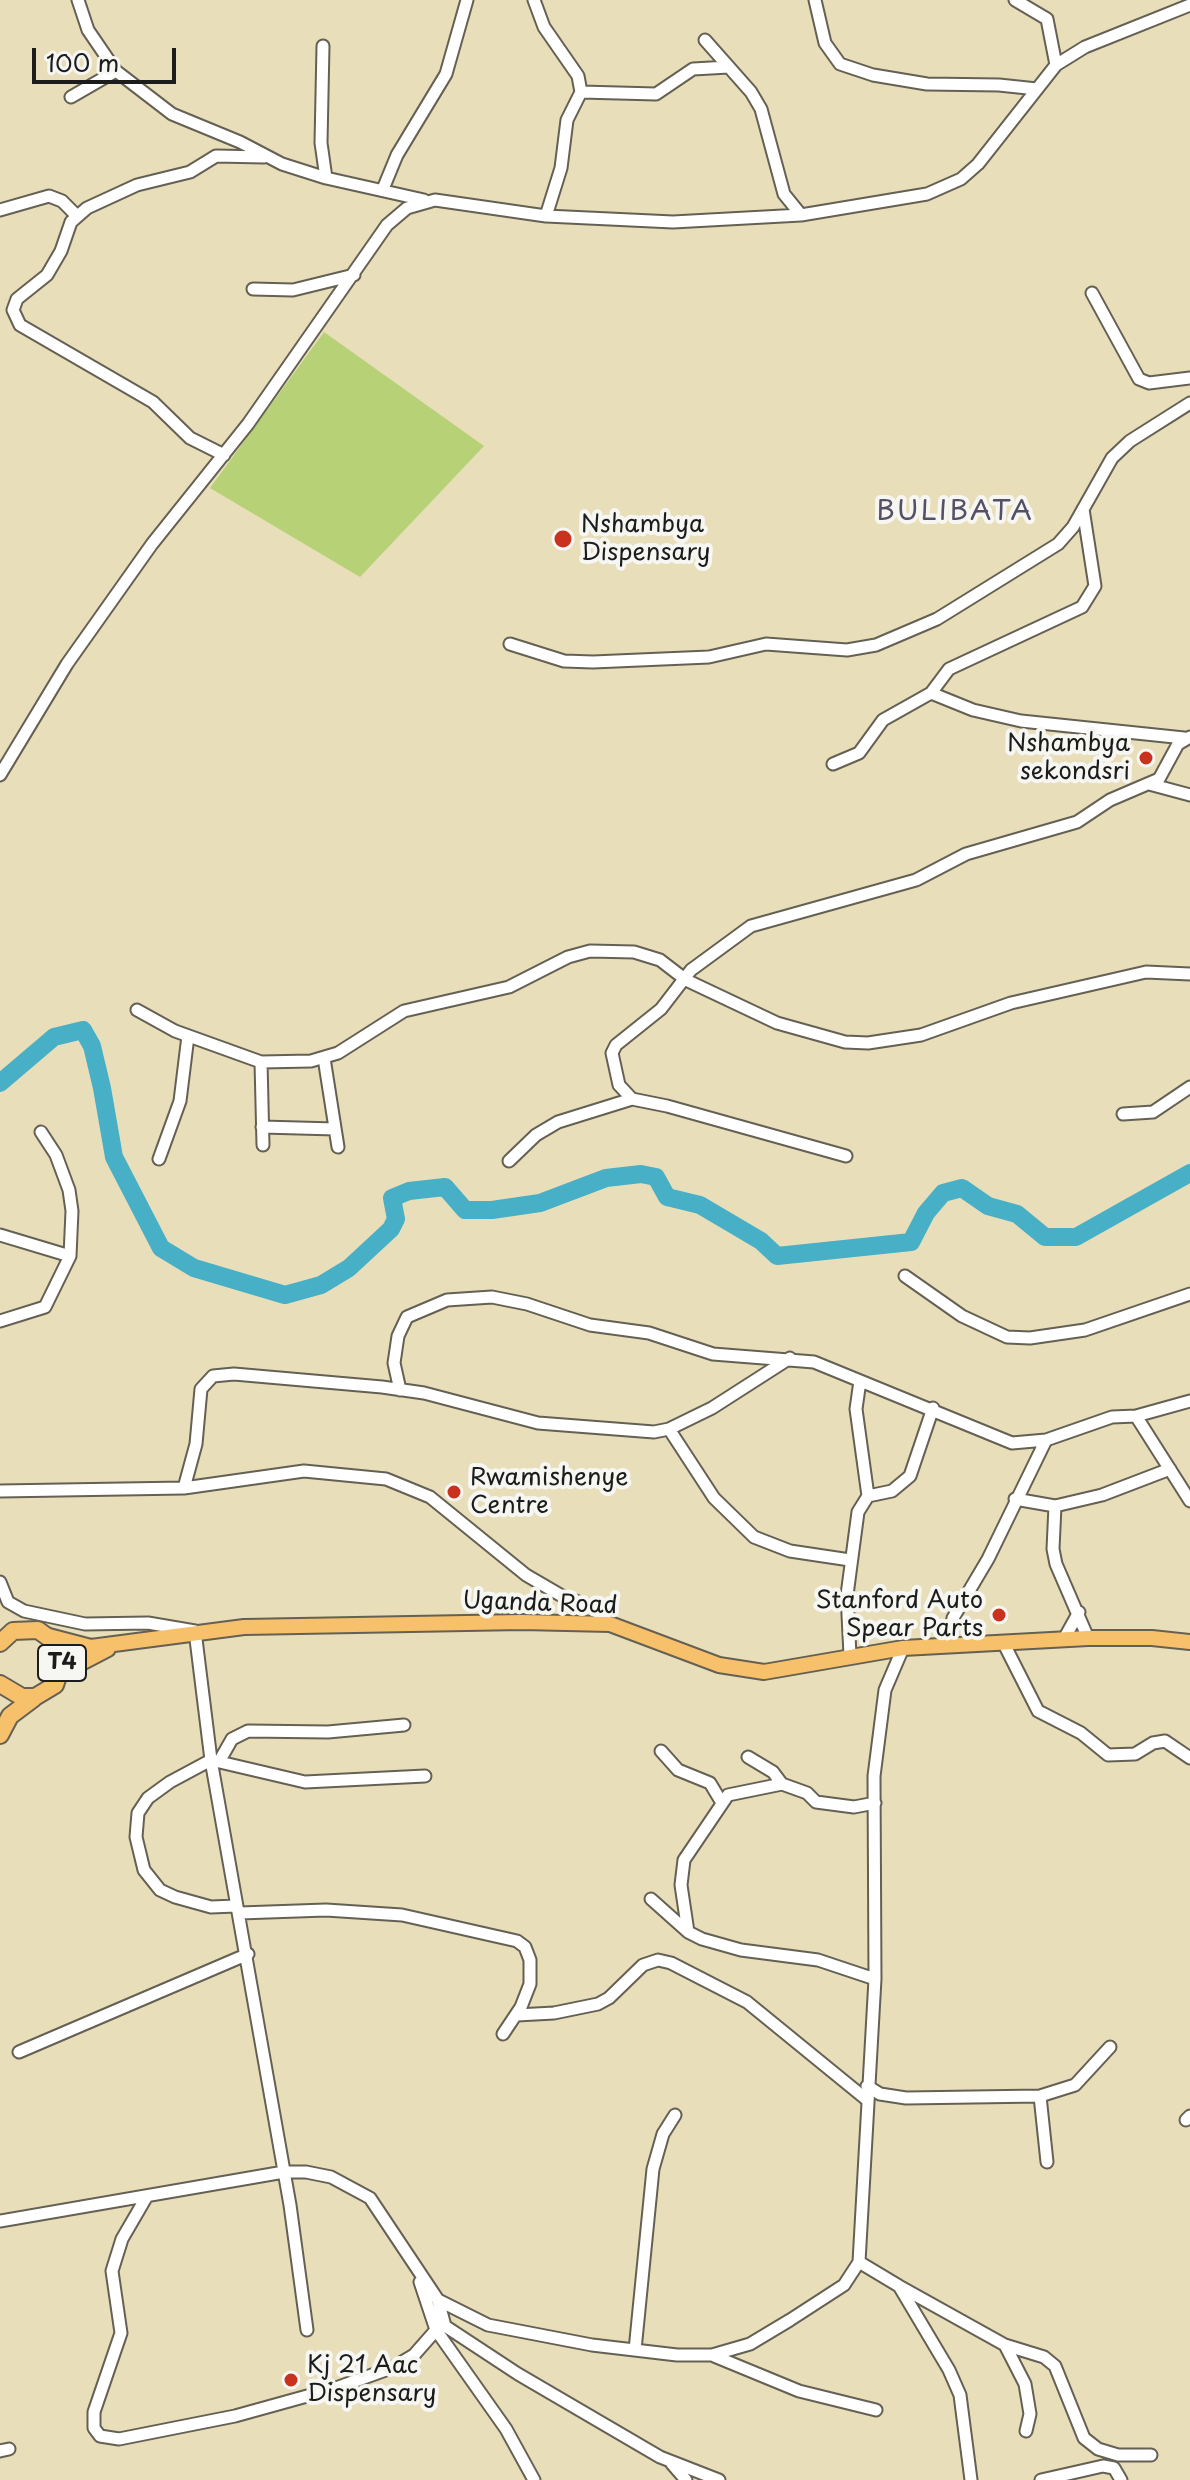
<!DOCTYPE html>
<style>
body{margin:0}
#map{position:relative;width:1190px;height:2480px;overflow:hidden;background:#e9deba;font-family:"Playpen Sans",sans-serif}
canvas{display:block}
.scale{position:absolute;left:32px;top:48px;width:144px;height:36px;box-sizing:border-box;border:4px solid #1c1c1c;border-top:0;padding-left:10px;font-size:24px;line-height:28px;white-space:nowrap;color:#1c1c1c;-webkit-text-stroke:6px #f6f6f2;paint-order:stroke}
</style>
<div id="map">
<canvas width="1190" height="2480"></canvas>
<div class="scale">100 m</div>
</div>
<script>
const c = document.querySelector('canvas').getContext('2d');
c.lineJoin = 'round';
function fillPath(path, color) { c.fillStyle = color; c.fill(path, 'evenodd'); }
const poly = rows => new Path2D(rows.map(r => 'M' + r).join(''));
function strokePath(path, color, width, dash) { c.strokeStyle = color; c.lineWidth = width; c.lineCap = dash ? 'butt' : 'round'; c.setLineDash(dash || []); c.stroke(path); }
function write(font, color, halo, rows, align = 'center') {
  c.font = font + ' "Playpen Sans",sans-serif'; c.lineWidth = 8; c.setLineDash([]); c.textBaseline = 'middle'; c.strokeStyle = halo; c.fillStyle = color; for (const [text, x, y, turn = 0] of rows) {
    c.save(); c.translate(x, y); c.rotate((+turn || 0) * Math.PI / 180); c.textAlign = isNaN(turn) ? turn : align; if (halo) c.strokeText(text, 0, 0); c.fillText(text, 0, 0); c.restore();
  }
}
const green = poly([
 [324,332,484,446,360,577,210,488]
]);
const river = poly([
 [0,1083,54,1037,83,1030,92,1046,102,1088,114,1157,161,1248,194,1268,285,1295,321,1285,349,1268,391,1229,396,1219,392,1198,409,1191,445,1187,465,1210,492,1210,540,1203,606,1178,641,1174,656,1177,667,1197,700,1205,761,1241,777,1256,911,1242,926,1213,943,1193,962,1188,988,1206,1017,1214,1045,1237,1076,1237,1190,1173]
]);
const minor = poly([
 [78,0,88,30,116,71,172,114,240,142,282,164,326,178,424,200],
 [534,0,544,27,578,76,581,92,567,120,561,168,546,216],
 [815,0,825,43,840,64,873,75,927,84,999,85,1037,89],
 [1015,0,1047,19,1056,65],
 [705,40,751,92,761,109,784,194,801,215],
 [323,46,321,143,326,178],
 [581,92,656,94,693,69,729,67],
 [71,97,116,71],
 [383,189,397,155,446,74,467,0],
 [0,210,49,196,62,201,76,215],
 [253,289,293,290,354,275],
 [1092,293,1139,379,1149,383,1190,378],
 [224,455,190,438,153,402,20,325,13,310,17,299,47,275,61,251,71,222,87,208,137,185,190,172,216,156,264,157],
 [510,644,564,661,593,662,709,657,766,644,847,650,876,645,937,619,1058,544,1073,527,1112,458,1130,441,1190,403],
 [931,693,973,710,1021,721,1184,738],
 [833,764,859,753,883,720,931,693,949,669,1082,607,1095,586,1083,509],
 [0,775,67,664,152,544,248,424,387,225,407,208,435,200,546,216,673,222,801,215,927,194,961,179,978,164,1056,65,1085,47,1190,5],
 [1149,784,1190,795],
 [137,1010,175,1031,261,1062,311,1061,338,1053,404,1011,509,987,568,957,590,951,634,952,660,960,686,980,777,1023,845,1042,868,1043,921,1035,1011,1003,1146,972,1190,974],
 [324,1058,338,1147],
 [261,1062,263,1145],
 [1123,1114,1153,1112,1190,1087],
 [262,1127,335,1129],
 [846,1156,667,1106,632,1099,619,1085,612,1053,616,1045,661,1009,691,970,751,926,916,880,966,854,1077,822,1110,800,1159,779,1178,744,1190,737],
 [159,1159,180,1101,188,1036],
 [509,1161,536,1135,558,1122,632,1099],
 [0,1235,70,1256],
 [905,1276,962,1316,1007,1337,1030,1338,1085,1330,1190,1294],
 [0,1321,45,1307,70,1256,72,1211,69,1190,56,1155,41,1132],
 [860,1381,856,1409,868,1496],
 [400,1390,394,1363,398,1336,407,1317,447,1300,492,1297,527,1304,590,1325,649,1333,713,1354,814,1362,1012,1443,1046,1440,1112,1417,1136,1416,1190,1501],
 [1136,1416,1190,1401],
 [669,1429,714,1498,754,1537,790,1551,850,1560],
 [184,1488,196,1444,201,1389,213,1376,234,1374,382,1387,424,1393,538,1423,654,1432,669,1429,712,1408,790,1358],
 [0,1491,184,1488,304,1471,386,1479,430,1497,526,1575,562,1596,592,1607,610,1624],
 [1015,1499,1055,1506,1053,1549,1056,1564,1088,1638],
 [1055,1506,1102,1495,1170,1469],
 [0,1582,8,1602,24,1611,85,1624,148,1623,195,1631,211,1760,290,2205,307,2330],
 [1064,1639,1079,1612],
 [1003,1642,1038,1711,1081,1733,1108,1755,1135,1754,1153,1743,1165,1741,1190,1758],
 [949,1645,953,1618,988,1559,1046,1440],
 [850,1655,847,1595,858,1512,868,1496,892,1491,910,1476,933,1408],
 [661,1751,678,1770,710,1783,722,1803],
 [748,1757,773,1772,782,1784],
 [220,1760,232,1739,248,1731,328,1732,404,1725],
 [651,1899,688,1932,702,1939,741,1950,818,1960,875,1979],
 [236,1906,211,1907,175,1897,160,1890,144,1870,136,1837,138,1813,148,1798,170,1782,211,1760,305,1782,425,1776],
 [240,1913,326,1910,402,1915,517,1941,525,1947,530,1960,530,1984,521,2007,503,2034],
 [688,1932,681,1885,684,1860,728,1795,782,1784,807,1793,816,1802,854,1807,875,1803],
 [517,2015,554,2013,598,2004,609,1998,643,1965,658,1960,671,1963,747,2002,866,2099],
 [19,2052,248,1954],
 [867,2086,880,2094,906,2098,1040,2096,1075,2085,1110,2047],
 [1040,2096,1047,2162],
 [1186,2120,1190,2116],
 [147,2196,122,2239,112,2271,121,2333,94,2412,94,2428,100,2436,119,2439,235,2416,336,2388,394,2367,414,2355,436,2330],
 [0,2221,284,2172,306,2172,331,2177,370,2198,438,2300,488,2325,592,2345,677,2355,712,2355,750,2344,790,2320,844,2285,859,2262,875,1979,874,1776,885,1690,903,1648],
 [859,2262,899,2286,949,2370,960,2395,971,2480],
 [420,2282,436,2330,506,2429,534,2480],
 [899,2286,1005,2345,1044,2357,1055,2366,1084,2438,1098,2449,1118,2455,1151,2455],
 [438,2300,445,2326,518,2374,660,2457,719,2480],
 [1005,2345,1025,2384,1030,2414,1026,2431],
 [635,2350,653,2169,663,2134,675,2115],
 [714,2356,799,2391,876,2410],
 [0,2451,9,2449],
 [672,2464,686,2480],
 [1041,2480,1103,2466,1114,2468,1121,2480]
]);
const major = poly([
 [49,1636,91,1647,244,1627,522,1622,610,1624,719,1665,764,1672,903,1648,1088,1638,1152,1638,1190,1642],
 [60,1674,108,1649]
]);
const highway = poly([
 [0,1643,13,1631,38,1630,56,1643,62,1664,55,1685,35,1697,22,1697,0,1684],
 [0,1735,10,1716,34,1698]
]);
const markers = [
 [563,539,10,"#c8321e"],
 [1146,758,8,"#c8321e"],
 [454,1492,8,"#c8321e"],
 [999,1615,8,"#c8321e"],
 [291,2380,8,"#c8321e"]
];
const shields = [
 [62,1663,48]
];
const shieldNames = [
 ["T4",62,1663]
];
const poiNames = [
 ["Nshambya",581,525],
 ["Dispensary",581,553],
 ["Nshambya",1130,744,"right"],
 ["sekondsri",1130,772,"right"],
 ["Rwamishenye",470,1478],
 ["Centre",470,1506],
 ["Stanford Auto",983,1601,"right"],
 ["Spear Parts",983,1629,"right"],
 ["Kj 21 Aac",307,2366],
 ["Dispensary",307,2394]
];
const streetNames = [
 ["Uganda Road",540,1604,2]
];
const quarterNames = [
 ["BULIBATA",955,512]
];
fillPath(green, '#b7d177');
strokePath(river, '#47afc6', 18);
strokePath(minor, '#646053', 15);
strokePath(major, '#646053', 18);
strokePath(highway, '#646053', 20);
strokePath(minor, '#fff', 11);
strokePath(major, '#f7c06b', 14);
strokePath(highway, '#f7c06b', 16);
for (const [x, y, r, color] of markers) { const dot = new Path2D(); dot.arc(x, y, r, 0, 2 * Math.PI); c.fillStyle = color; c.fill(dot); strokePath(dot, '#f6f6f2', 3); }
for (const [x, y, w] of shields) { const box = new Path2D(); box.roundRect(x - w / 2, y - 18, w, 36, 6); c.fillStyle = '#f6f6f2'; c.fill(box); strokePath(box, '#1c1c1c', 2); }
write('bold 22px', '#1c1c1c', null, shieldNames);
write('24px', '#1c1c1c', '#f6f6f2', poiNames, 'left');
write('24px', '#1c1c1c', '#f6f6f2', streetNames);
c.letterSpacing = '2px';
write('28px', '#565067', '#f6f6f2', quarterNames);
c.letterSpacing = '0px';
</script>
